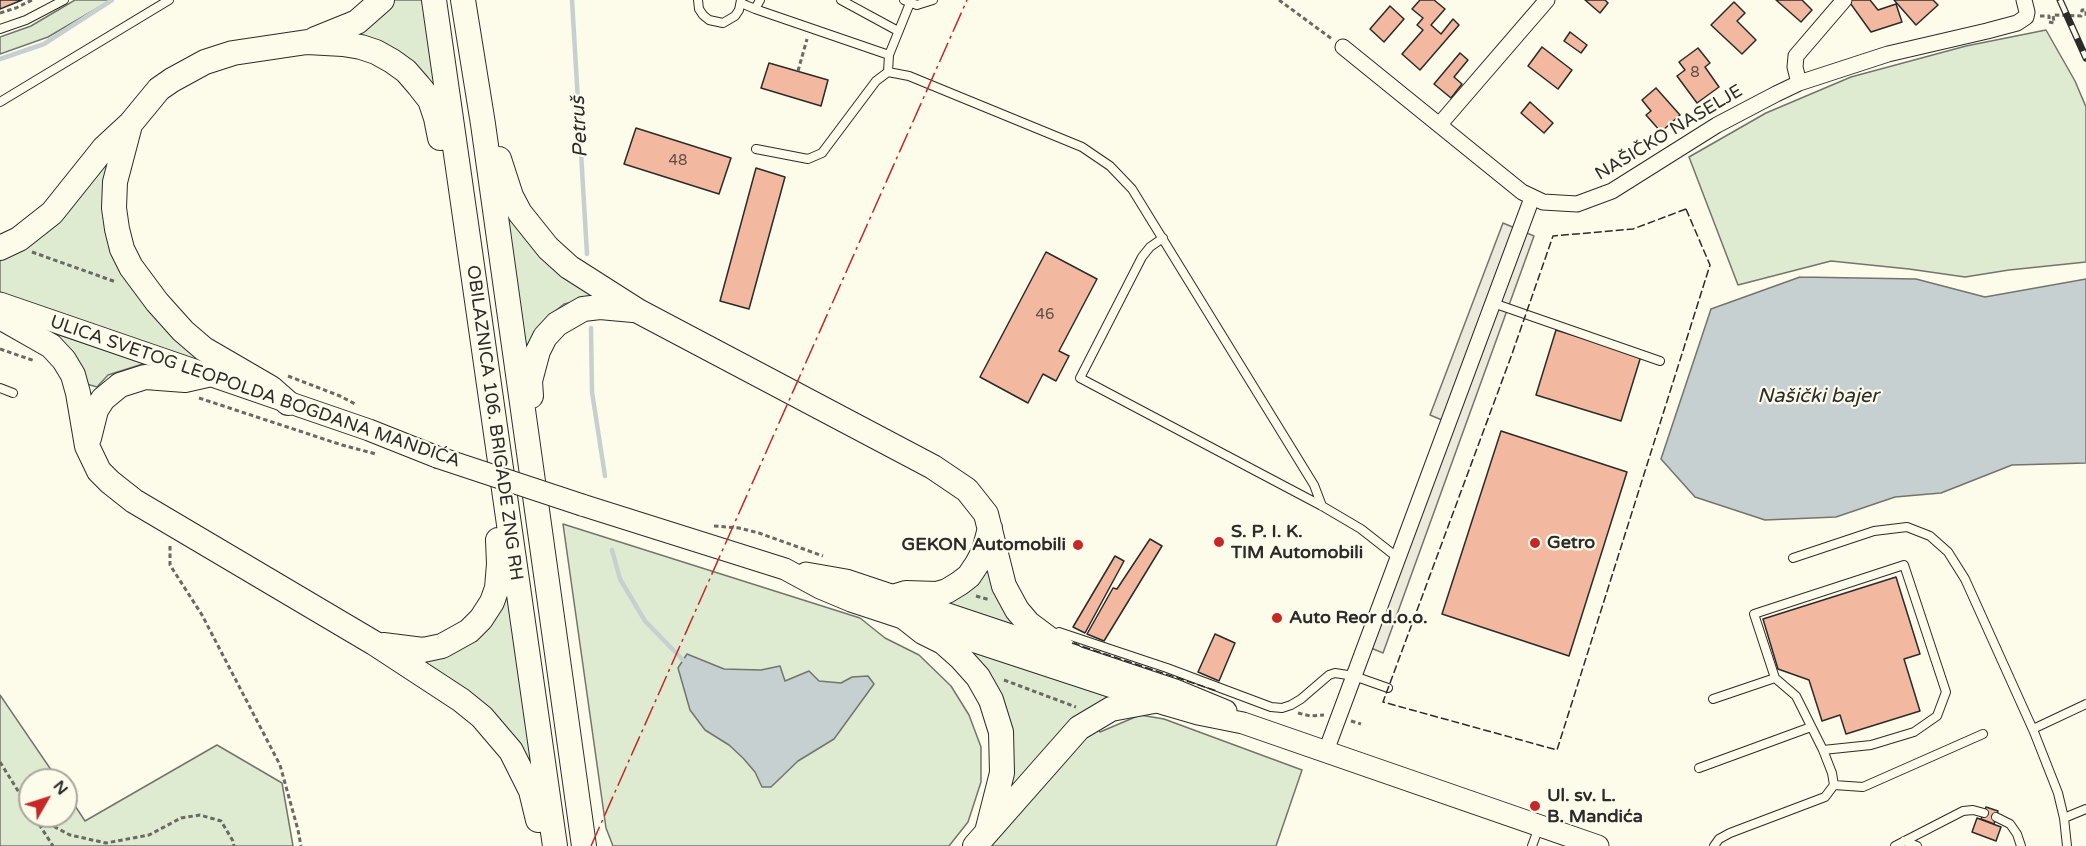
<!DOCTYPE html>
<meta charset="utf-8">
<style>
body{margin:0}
#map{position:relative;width:2086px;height:846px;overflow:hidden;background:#fdfbea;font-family:"Varela Round",sans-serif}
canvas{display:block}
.north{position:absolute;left:18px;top:768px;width:60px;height:60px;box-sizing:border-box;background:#fdfbea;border:2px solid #a9a89e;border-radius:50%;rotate:51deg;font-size:16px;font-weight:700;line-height:24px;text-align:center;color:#2b2b2b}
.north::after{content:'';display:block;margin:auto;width:21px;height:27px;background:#c62828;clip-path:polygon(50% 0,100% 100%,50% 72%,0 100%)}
</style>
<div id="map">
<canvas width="2086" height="846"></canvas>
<div class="north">N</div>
</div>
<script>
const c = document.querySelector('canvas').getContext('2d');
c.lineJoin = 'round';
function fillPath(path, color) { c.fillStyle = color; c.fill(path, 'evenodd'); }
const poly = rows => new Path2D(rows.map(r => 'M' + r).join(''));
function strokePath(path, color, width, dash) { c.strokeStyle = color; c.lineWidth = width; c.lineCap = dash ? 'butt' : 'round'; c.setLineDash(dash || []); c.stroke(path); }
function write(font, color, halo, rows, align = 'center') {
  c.font = font + ' "Varela Round",sans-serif'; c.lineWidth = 4.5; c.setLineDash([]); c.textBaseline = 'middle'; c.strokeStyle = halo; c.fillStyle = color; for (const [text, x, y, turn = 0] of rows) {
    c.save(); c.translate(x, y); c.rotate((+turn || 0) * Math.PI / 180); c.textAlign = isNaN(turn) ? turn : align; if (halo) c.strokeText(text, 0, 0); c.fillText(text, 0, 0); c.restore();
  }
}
const green = poly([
 [75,0,111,0,48,37,0,54,0,37,31,26,75,0],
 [391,0,425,0,440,96,344,35,391,0],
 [2046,30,2075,81,2086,107,2086,262,2009,270,1965,277,1909,269,1831,261,1738,285,1689,157,1766,113,1851,77,1966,46,2046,30],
 [110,149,108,229,198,356,194,364,0,293,0,255,110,149],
 [504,194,596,297,564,304,548,317,526,355,504,194],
 [48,331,146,363,108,375,97,387,80,382,48,331],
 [563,524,860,618,885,638,919,655,951,686,969,715,981,747,981,782,968,822,949,846,613,846,606,828,563,524],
 [987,559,1028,635,943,603,987,559],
 [508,581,536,774,413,658,446,654,508,581],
 [963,644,1119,695,1010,799,1011,769,963,644],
 [0,695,58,780,30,780,30,816,66,816,66,792,85,821,217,745,282,783,293,846,0,846,0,695],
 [1140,715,1164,719,1302,770,1276,846,990,846,1020,808,1096,727,1100,732,1140,715]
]);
const parking = poly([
 [1503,223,1534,236,1383,653,1371,648,1454,425,1430,415,1503,223]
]);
const water = poly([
 [1800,277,1916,279,1985,297,2086,279,2086,463,2012,465,1941,493,1895,497,1836,517,1765,520,1695,497,1661,459,1711,309,1800,277],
 [687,654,724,669,761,670,780,666,785,681,809,671,819,681,841,683,852,677,868,676,874,684,834,739,798,761,771,787,762,787,755,772,743,758,729,745,705,730,690,710,678,668,687,654]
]);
const stream = poly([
 [572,0,587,254],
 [0,59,44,44,112,0],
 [591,328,592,392,605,476],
 [612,550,620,579,645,621,683,660]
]);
const building = poly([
 [0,0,22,0,0,9,0,0],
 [1420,0,1434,0,1445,9,1431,25,1441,34,1453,19,1459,25,1420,70,1402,54,1423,30,1417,25,1423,18,1412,9,1420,0],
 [1585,0,1605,0,1608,3,1600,13,1585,0],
 [1776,0,1802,0,1812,10,1801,22,1776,0],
 [1848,0,1870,0,1878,10,1896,4,1902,22,1871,32,1848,0],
 [1894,0,1933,0,1938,5,1916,25,1894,0],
 [1734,2,1745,13,1737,21,1756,40,1742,54,1711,25,1734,2],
 [1390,6,1404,19,1384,42,1370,29,1390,6],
 [1570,32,1587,45,1581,53,1564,41,1570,32],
 [1542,47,1572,70,1558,89,1528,66,1542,47],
 [1698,48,1710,63,1705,67,1719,87,1697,103,1677,76,1685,70,1679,62,1698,48],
 [1460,53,1468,60,1454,77,1462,84,1451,98,1434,84,1460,53],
 [769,63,828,80,821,106,761,88,769,63],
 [1656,88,1680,115,1661,132,1646,115,1651,111,1642,100,1656,88],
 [1530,102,1553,123,1544,133,1521,113,1530,102],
 [636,128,731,158,719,194,624,164,636,128],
 [756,168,785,177,749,309,720,301,756,168],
 [1046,252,1097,279,1059,351,1069,356,1056,381,1043,374,1028,403,980,377,1046,252],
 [1556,330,1641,356,1621,421,1536,395,1556,330],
 [1501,431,1627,472,1569,656,1442,614,1501,431],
 [1150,539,1162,546,1104,641,1087,634,1113,588,1117,589,1150,539],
 [1115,556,1124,561,1085,633,1073,627,1115,556],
 [1896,577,1920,654,1904,659,1920,711,1846,734,1840,715,1822,721,1809,680,1778,669,1763,619,1896,577],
 [1215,634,1235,643,1219,681,1198,672,1215,634],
 [1986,807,1998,811,1994,824,1981,819,1986,807],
 [1977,818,2001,827,1996,841,1972,832,1977,818]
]);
const path = poly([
 [1279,0,1332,39],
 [0,13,16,8,32,0],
 [2040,16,2049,16,2049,22,2054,23,2053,15,2081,16,2082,10,2086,10,2086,18],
 [798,71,807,39],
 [32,252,116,282],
 [0,349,35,361],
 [288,376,340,396,357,405],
 [199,398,342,445,376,454],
 [714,526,739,528,759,533,823,556],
 [170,546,170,565,202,615,280,765,298,830,301,846],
 [976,596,990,600],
 [1004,680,1076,707],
 [1298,713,1310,716,1324,715],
 [1351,721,1361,724],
 [0,762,30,810],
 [34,816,70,835,106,843,149,835,181,818,200,815,221,821,233,841,234,846],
 [35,818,53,846]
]);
const service = poly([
 [698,0,699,9,703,15,709,20,723,23,735,16,739,10,741,0],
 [841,0,898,31],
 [904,0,917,5,933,0],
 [741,3,755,9,760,0],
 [755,9,889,55],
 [0,29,26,20,64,0],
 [888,72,889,55,910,3],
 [0,102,169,0],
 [756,149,808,159,822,153,876,81,888,72,909,76,1082,147,1110,166,1132,189,1314,485,1322,506],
 [1163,238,1150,247,1142,257,1080,378,1322,506,1361,529,1398,558],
 [1493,303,1660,361],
 [0,388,13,393],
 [1793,558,1874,531,1907,527,1930,536,1948,552,1965,579,2034,732,2058,793,2064,818,2067,846],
 [1059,632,1167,668,1271,707,1282,708,1291,705,1301,699,1329,675,1335,673,1354,676,1388,688],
 [1775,678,1754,614,1904,565,1946,692,1937,716,1914,732,1871,745,1823,750],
 [1713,699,1775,678,1796,696,1823,750,1832,773,1834,785,1825,797,1730,833,1719,839,1714,846],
 [2033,729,2086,704],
 [1699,768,1811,727],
 [1834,785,1863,787,1983,734],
 [1996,817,2010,824,2017,834,2021,846],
 [2064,818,2086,809],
 [1904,841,1917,846],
 [1532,846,1539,827],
 [1895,846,1963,811,1973,810,1984,813]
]);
const minor = poly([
 [1343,47,1522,192,1543,202,1577,204,1612,191,1717,125,1776,94,1799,83,1888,54,1987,31,2017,23,2026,17,2027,12,2024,0],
 [1799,83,1795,67,1796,56,1844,0],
 [1440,124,1547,0],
 [1326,751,1532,198]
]);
const secondary = poly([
 [0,303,369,430,437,457],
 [582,505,785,569,820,588,851,601,1167,705,1198,714,1243,723,1598,846],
 [806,573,846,580,1175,690,1226,711]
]);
const trunk = poly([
 [434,0,555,846],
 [463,0,483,124,584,846],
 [315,39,357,22,382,0],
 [130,125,115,182,114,208,117,229,122,249,131,267,157,302,183,331,204,349,271,388,288,403],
 [499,159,511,196,520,213,548,248,569,267,638,311,933,467,967,490,986,514,1004,586,1017,610,1029,624,1072,656],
 [0,248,19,239,52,213,104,148,131,123,159,89,172,80,205,62,233,53,307,42,343,44,361,47,376,52,392,61,406,71,419,86,430,100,436,118,440,138],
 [0,317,51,346,64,360,73,375,78,393,87,446,99,471,110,482,134,501,374,643,461,700,482,717,511,751,531,791,538,820],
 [531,396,530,381,538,351,545,337,557,324,583,309,600,307,633,310],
 [89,438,96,410,103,399,120,385,145,377,185,380,207,375],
 [893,597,906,593,937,594,947,591,960,583,969,576,977,564,984,551,990,528],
 [904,617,923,632,943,642,961,658,978,677,991,700,1001,732,1002,773,987,832],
 [383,645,423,650,442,646,469,631,481,619,492,602,497,588,499,564,498,540],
 [975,846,1079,728,1111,709,1154,701]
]);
const rail = poly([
 [2060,0,2086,58]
]);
const secondaryBridge = poly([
 [437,457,582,505]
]);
const fence = poly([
 [1686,209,1710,265,1557,750,1383,702,1512,354,1553,236,1633,229,1686,209],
 [1072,643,1217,691]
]);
const power = poly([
 [591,846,967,0]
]);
const markers = [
 [1219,542,6,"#c62828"],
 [1535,543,6,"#c62828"],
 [1078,545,6,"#c62828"],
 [1277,618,6,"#c62828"],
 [1535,806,6,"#c62828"]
];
const numberNames = [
 ["8",1695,73],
 ["48",678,161],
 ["46",1045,315]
];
const streetNames = [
 ["NAŠIČKO NASELJE",1669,133,-31],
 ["ULICA SVETOG LEOPOLDA BOGDANA MANDIĆA",255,392,19],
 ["OBILAZNICA 106. BRIGADE ZNG RH",494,423,82]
];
const poiNames = [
 ["S. P. I. K.",1231,532],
 ["TIM Automobili",1231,553],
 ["Getro",1547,543],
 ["GEKON Automobili",1066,545,"right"],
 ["Auto Reor d.o.o.",1289,618],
 ["Ul. sv. L.",1547,796],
 ["B. Mandića",1547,817]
];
const waterNames = [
 ["Petruš",580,127,-93],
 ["Našički bajer",1818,397]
];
fillPath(green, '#deebd1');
strokePath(green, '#74746e', 1.5);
fillPath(parking, '#eceadb');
strokePath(parking, '#74746e', 1.5);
fillPath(water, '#c7d0d0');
strokePath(water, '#74746e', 1.5);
strokePath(stream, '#c7d0d0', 4.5);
fillPath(building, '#f2b8a0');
strokePath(building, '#2b2b2b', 1.5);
strokePath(service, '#2b2b2b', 10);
strokePath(minor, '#2b2b2b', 17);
strokePath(secondary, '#2b2b2b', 23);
strokePath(trunk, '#2b2b2b', 26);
strokePath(path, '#6a6964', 3, [4.5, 3]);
strokePath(service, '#fdfbea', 8);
strokePath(minor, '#fdfbea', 15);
strokePath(secondary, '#fdfbea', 21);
strokePath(trunk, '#fdfbea', 24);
strokePath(rail, '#2b2b2b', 7);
strokePath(rail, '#fdfbea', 4.5, [14]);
strokePath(secondaryBridge, '#2b2b2b', 23, []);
strokePath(secondaryBridge, '#fdfbea', 21);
strokePath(fence, '#2b2b2b', 1.5, [8, 3]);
strokePath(power, '#c62828', 1.5, [21, 4.5, 3, 4.5]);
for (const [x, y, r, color] of markers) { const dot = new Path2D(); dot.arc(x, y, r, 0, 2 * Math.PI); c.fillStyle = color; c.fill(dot); strokePath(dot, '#fdfbea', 2); }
write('15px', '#5d4e48', null, numberNames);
write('18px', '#2b2b2b', '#fdfbea', streetNames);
write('bold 18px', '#2b2b2b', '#fdfbea', poiNames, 'left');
write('italic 20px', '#2b2b2b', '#fdfbea', waterNames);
</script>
